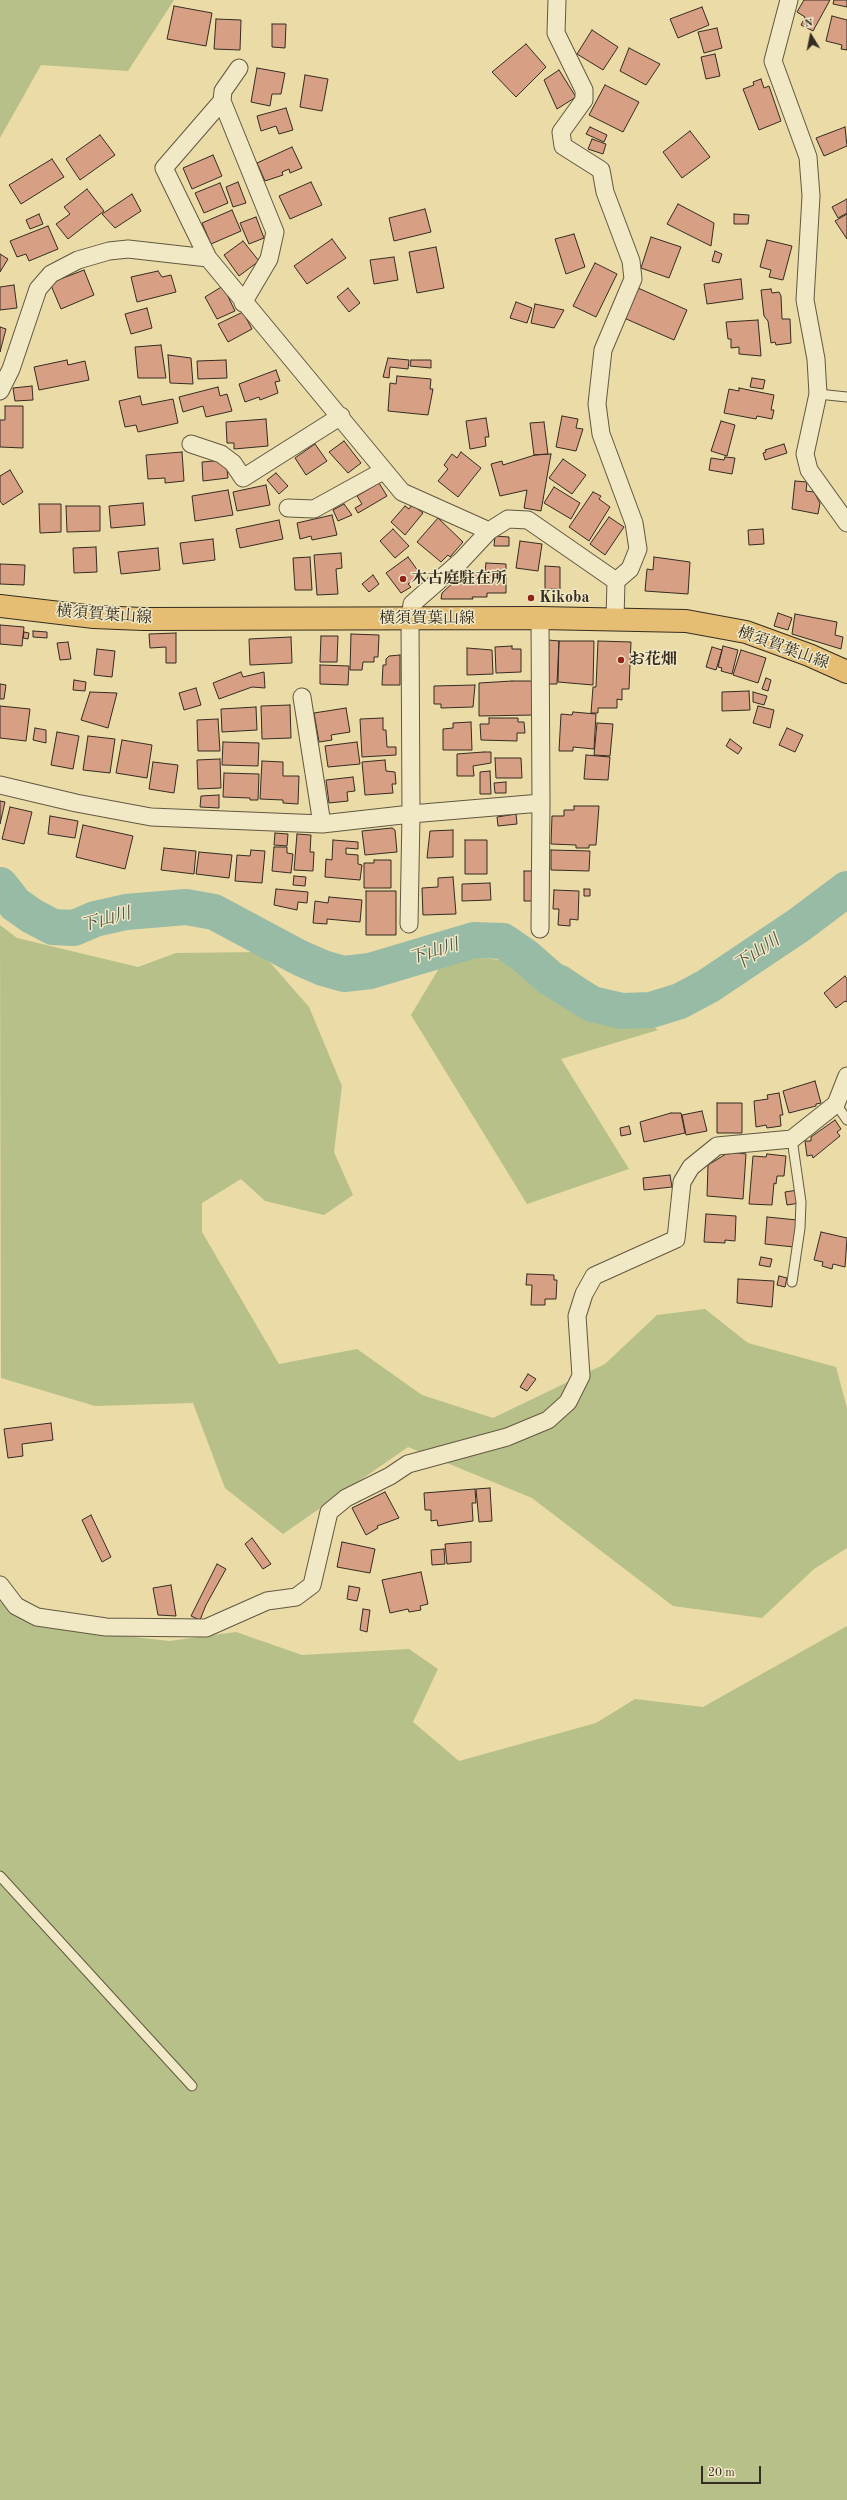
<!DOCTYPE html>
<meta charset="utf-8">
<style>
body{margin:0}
#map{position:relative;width:847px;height:2500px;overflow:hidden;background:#eadba7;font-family:"Old Standard TT",serif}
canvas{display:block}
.north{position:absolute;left:791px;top:16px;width:40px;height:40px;-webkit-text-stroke:3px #f1e8c6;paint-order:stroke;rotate:350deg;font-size:11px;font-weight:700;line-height:16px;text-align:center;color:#352c21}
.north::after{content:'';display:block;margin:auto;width:14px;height:18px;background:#352c21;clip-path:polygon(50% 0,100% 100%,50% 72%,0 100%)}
.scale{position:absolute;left:701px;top:2466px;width:60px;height:18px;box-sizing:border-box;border:2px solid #352c21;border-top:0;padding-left:5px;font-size:12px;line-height:14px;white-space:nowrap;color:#352c21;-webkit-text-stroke:3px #f1e8c6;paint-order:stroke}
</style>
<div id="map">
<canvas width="847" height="2500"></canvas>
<div class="north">N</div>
<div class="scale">20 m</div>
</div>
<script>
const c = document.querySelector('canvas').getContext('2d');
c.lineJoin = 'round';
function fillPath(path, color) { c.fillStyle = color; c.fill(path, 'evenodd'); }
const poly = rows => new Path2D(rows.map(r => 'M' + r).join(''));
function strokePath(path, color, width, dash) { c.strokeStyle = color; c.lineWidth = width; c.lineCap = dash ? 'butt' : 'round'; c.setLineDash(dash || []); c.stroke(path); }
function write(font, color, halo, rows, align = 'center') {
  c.font = font + ' "Old Standard TT","Noto Serif JP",serif'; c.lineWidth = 3; c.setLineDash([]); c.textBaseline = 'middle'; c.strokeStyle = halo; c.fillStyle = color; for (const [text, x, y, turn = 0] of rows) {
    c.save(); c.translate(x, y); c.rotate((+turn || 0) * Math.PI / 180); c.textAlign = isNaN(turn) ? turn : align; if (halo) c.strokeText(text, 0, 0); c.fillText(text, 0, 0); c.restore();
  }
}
const green = poly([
 [0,0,174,0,128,71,41,65,0,138],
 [0,925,17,938,138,967,176,953,261,952,309,1007,342,1086,334,1152,353,1195,324,1215,265,1201,241,1179,202,1203,202,1232,279,1364,357,1349,422,1395,493,1418,605,1364,657,1315,705,1309,748,1343,836,1367,847,1408,847,1548,814,1569,762,1618,673,1606,532,1498,408,1447,283,1534,225,1488,193,1403,95,1406,1,1378],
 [447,955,567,966,658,1030,561,1059,629,1169,527,1204,411,1015],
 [0,1602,32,1625,169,1641,236,1632,302,1655,409,1649,438,1669,413,1722,459,1761,596,1723,635,1699,703,1707,847,1626,847,2500,0,2500]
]);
const river = poly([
 [0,885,15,904,32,916,53,927,74,928,95,919,126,912,186,907,214,912,300,958,323,968,344,974,370,971,474,940,503,941,525,956,550,978,592,1004,622,1011,651,1010,680,1001,708,986,799,925,847,889]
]);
const building = poly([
 [804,0,830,0,813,31,801,25,805,17,797,12,804,0],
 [834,0,847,0,847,7,833,4,834,0],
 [174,6,212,13,206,46,167,39,174,6],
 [702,7,709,25,678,38,670,19,702,7],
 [832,16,847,20,847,50,841,49,842,45,826,41,832,16],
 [216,19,241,20,240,50,214,49,216,19],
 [272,24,286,24,285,48,272,47,272,24],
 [717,28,722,48,704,53,698,32,717,28],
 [592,30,618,47,603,70,577,54,592,30],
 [526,44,546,67,516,97,492,72,526,44],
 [629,48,660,64,646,85,620,71,629,48],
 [715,54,720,76,706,79,701,57,715,54],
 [257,68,285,73,281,94,272,94,270,106,251,102,257,68],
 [559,70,576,97,557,109,544,80,559,70],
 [305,75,328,79,322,111,300,107,305,75],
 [761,79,764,88,769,86,781,121,759,130,743,89,754,85,753,82,761,79],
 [605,85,639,102,623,132,589,115,605,85],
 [286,108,293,130,279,134,276,126,261,131,257,116,286,108],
 [590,127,607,135,604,142,586,134,590,127],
 [845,127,847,146,824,156,816,138,845,127],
 [690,131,710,157,682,178,663,152,690,131],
 [100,135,115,155,80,180,66,159,100,135],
 [592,139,606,144,603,154,588,149,592,139],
 [292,147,302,168,290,173,289,169,282,172,283,175,265,181,257,163,292,147],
 [213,155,222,176,192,189,183,168,213,155],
 [52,159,64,177,21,204,9,185,52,159],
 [238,182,246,203,233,207,226,187,238,182],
 [311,182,322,205,290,219,279,196,311,182],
 [220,183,228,203,204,213,195,193,220,183],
 [87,189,104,211,68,239,56,224,70,214,64,207,87,189],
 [132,194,141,211,115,228,102,214,132,194],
 [847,199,847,213,838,218,832,207,847,199],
 [678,204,714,223,711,246,667,224,678,204],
 [425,209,431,232,394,241,389,218,425,209],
 [232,210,241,231,211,244,202,223,232,210],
 [39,214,43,224,30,229,26,220,39,214],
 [734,214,749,215,748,224,734,224,734,214],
 [847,214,847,239,835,221,847,214],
 [256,217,264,238,249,244,240,223,256,217],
 [48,226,58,249,29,261,26,254,17,257,10,241,48,226],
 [574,234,585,267,566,274,555,239,574,234],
 [651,237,681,247,669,278,641,268,651,237],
 [332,239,346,258,307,284,294,266,332,239],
 [767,240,792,246,783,280,769,277,771,270,760,267,767,240],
 [243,241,259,261,239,276,224,255,243,241],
 [436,247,444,288,417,293,409,252,436,247],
 [715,251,722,254,719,263,712,261,715,251],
 [0,254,8,259,0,272,0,254],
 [394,257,398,280,374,284,370,260,394,257],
 [595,263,617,274,596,317,573,306,595,263],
 [84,270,94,295,61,309,50,283,84,270],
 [158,271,162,277,171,275,176,292,137,302,131,277,158,271],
 [741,279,743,299,707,304,704,284,741,279],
 [14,285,17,308,0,310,0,287,14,285],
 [223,286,235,311,217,319,205,297,223,286],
 [348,288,360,303,349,312,337,297,348,288],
 [638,288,687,310,674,340,624,318,638,288],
 [771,289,772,293,779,292,781,296,782,319,790,319,791,343,776,345,775,342,771,343,768,321,764,316,761,290,771,289],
 [516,302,532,308,527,323,510,318,516,302],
 [535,304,564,310,554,328,531,323,535,304],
 [147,308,152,328,131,334,125,314,147,308],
 [243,312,252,329,228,342,218,324,243,312],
 [758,320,761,356,739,354,739,347,731,348,731,339,728,339,726,322,758,320],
 [0,327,6,329,0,352,0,327],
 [161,345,166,378,138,378,135,347,161,345],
 [168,355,191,358,193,384,170,383,168,355],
 [388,358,409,360,408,369,390,367,389,378,383,377,388,358],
 [67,360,68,365,85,361,89,380,39,390,34,367,67,360],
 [226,360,227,378,198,379,197,361,226,360],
 [411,360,431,360,431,368,410,366,411,360],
 [276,370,280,381,275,382,278,393,260,400,259,397,245,402,239,384,276,370],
 [397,376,431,379,430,389,433,389,428,415,388,411,390,383,396,384,397,376],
 [752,378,765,380,763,389,750,387,752,378],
 [32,386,33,400,15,401,13,388,32,386],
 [218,387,220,396,227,394,232,411,206,417,203,406,183,412,179,397,218,387],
 [739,388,774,395,771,410,774,410,772,419,757,416,756,419,724,413,729,389,739,391,739,388],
 [140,396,142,405,173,399,178,423,138,432,136,425,125,427,119,401,140,396],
 [5,406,23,406,23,448,0,447,0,420,5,420,5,406],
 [562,416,578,419,576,428,583,429,576,451,556,447,562,416],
 [486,418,489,437,485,437,486,446,470,449,466,421,486,418],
 [266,419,268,446,234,449,234,443,227,443,226,422,266,419],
 [721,421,735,425,727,456,711,451,721,421],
 [544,422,548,454,534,455,530,423,544,422],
 [344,441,361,463,348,473,329,452,344,441],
 [315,444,327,461,306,475,295,458,315,444],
 [784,444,787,453,765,460,763,453,766,452,765,450,784,444],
 [182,452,184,481,165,483,165,478,148,479,146,455,182,452],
 [461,452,481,468,458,497,438,481,448,469,444,465,452,454,457,458,461,452],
 [551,454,541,511,524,508,527,490,500,496,491,464,502,461,503,465,535,455,551,454],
 [725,457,735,458,732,474,709,470,711,458,724,460,725,457],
 [563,459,586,475,572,494,549,478,563,459],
 [226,460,228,478,203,481,202,462,226,460],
 [10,470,23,492,3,505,0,501,0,476,10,470],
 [276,473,288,486,279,494,267,480,276,473],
 [795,481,807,482,806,491,814,492,820,503,818,514,792,509,795,481],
 [379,483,387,496,358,513,355,508,362,504,357,496,379,483],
 [266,485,270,505,237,511,233,492,266,485],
 [554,487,580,503,571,519,544,503,554,487],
 [228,490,233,515,195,521,192,496,228,490],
 [593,492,601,496,599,499,610,507,589,541,569,527,593,492],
 [143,503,145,525,111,528,109,506,143,503],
 [39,504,61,504,61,532,40,533,39,504],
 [344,504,352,515,338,521,333,510,344,504],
 [66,506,100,506,100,531,67,532,66,506],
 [405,506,409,509,411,506,415,507,423,513,405,535,391,522,405,506],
 [332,515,337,535,312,540,311,536,300,539,297,523,332,515],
 [609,517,624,527,605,555,590,544,609,517],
 [438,518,463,542,450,557,448,555,441,562,417,542,438,518],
 [279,520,283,539,240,548,236,529,279,520],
 [393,529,409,546,395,558,380,541,393,529],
 [763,529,764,544,749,545,748,530,763,529],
 [495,536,509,537,509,546,494,546,495,536],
 [213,539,215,560,183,564,180,543,213,539],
 [520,541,542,544,538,571,516,568,520,541],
 [96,547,97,572,74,573,73,548,96,547],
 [158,548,160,570,121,574,118,552,158,548],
 [341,553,342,568,336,569,338,594,317,595,314,555,341,553],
 [310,557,312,590,295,590,293,558,310,557],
 [408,557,421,575,408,584,411,587,401,593,386,573,408,557],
 [654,557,690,562,688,594,645,591,647,569,653,570,654,557],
 [486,563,506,564,506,593,487,593,487,597,472,597,473,599,441,599,442,593,457,579,461,579,461,573,485,572,486,563],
 [0,564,25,565,24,585,0,584,0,564],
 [545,566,560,567,560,589,545,589,545,566],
 [373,575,379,584,369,592,362,584,373,575],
 [778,613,792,618,788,630,774,626,778,613],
 [795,614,837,622,835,635,843,637,841,649,792,634,795,614],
 [0,625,24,627,22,646,0,644,0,625],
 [33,631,47,632,47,638,33,637,33,631],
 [24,632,29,633,28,639,23,638,24,632],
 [176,633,176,663,166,663,166,647,150,648,149,634,176,633],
 [351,634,379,635,378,657,374,657,374,662,363,662,362,670,350,670,351,634],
 [321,636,338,636,337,662,320,662,321,636],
 [291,637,292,663,250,665,249,639,291,637],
 [548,640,559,641,557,684,547,684,548,640],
 [559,641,594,641,593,685,558,682,559,641],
 [598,641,631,642,629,689,622,689,622,700,617,699,617,708,598,708,598,713,591,713,593,687,596,687,598,641],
 [68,642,71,659,60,660,57,643,68,642],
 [512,646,512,649,521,649,521,672,496,673,495,647,512,646],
 [723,646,738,650,732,674,721,671,722,668,718,667,723,646],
 [712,647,722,650,716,670,706,667,712,647],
 [467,648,492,650,493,674,467,675,467,648],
 [97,649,115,651,112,677,94,675,97,649],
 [741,650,766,658,758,683,733,675,741,650],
 [400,655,400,685,382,685,383,665,386,665,386,659,389,656,400,655],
 [320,665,349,666,348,685,320,684,320,665],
 [241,672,243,677,264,672,265,688,252,687,219,699,213,683,241,672],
 [766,678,771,680,768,691,762,689,766,678],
 [74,680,86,682,85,691,73,690,74,680],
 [512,681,533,681,534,715,479,716,479,683,512,681],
 [0,684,6,685,4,699,0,699,0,684],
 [475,685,473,707,441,708,441,704,434,704,434,686,475,685],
 [196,688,201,705,184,710,179,693,196,688],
 [749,691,750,710,722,711,722,692,749,691],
 [90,692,117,693,108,728,81,720,90,692],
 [753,692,767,696,764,705,753,702,753,692],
 [290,705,291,738,262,739,261,706,290,705],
 [0,706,30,709,26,741,0,738,0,706],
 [758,706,774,710,770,728,753,723,758,706],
 [256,707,257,730,222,732,221,709,256,707],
 [346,708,350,732,331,735,332,740,319,742,314,713,346,708],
 [573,712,596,714,594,749,573,747,573,751,559,751,561,714,572,715,573,712],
 [383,718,383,730,386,730,387,747,396,747,396,755,362,757,360,719,383,718],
 [489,718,518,718,518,722,524,722,525,733,517,733,517,741,481,740,480,724,489,724,489,718],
 [218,719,220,751,198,751,197,720,218,719],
 [471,722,472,750,443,750,443,729,453,728,453,723,471,722],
 [597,723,613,724,610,756,594,755,597,723],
 [35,728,46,730,46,743,33,740,35,728],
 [787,728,803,735,795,752,779,745,787,728],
 [57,732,79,736,73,769,51,765,57,732],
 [88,736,115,739,110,773,83,770,88,736],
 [730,739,742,748,738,754,726,746,730,739],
 [122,740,152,745,147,778,116,773,122,740],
 [223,742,259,743,258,766,222,765,223,742],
 [357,742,360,764,328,767,325,746,357,742],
 [484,752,491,752,491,763,473,766,474,776,457,776,457,754,484,752],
 [586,755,610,757,608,780,584,779,586,755],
 [495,758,521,758,522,778,496,778,495,758],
 [220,759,221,788,198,789,197,760,220,759],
 [385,760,386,771,395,772,396,784,392,784,393,793,365,795,362,762,385,760],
 [262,761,283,762,283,776,299,776,298,804,283,803,283,800,260,799,262,761],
 [153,762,178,765,174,793,149,789,153,762],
 [490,771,491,794,480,794,480,772,490,771],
 [224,773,259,774,258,800,250,800,250,798,223,797,224,773],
 [353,777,355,791,347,792,348,801,329,803,326,780,353,777],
 [506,782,506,793,495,793,494,783,506,782],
 [219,795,219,808,200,807,201,796,219,795],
 [0,801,5,802,0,824,0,801],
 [574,806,599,806,596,845,589,845,589,848,576,848,576,845,551,844,552,816,564,816,564,810,574,810,574,806],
 [10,807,32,812,24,844,2,839,10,807],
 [516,814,517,824,498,826,497,817,516,814],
 [50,816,78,821,75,838,48,834,50,816],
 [83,825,133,836,125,869,76,857,83,825],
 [392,828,395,830,397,852,365,855,362,831,392,828],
 [453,830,453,857,427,858,430,831,453,830],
 [275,833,288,834,287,846,274,845,275,833],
 [297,834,311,835,310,852,314,852,313,871,294,870,297,834],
 [333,840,358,842,358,849,346,848,346,854,358,855,358,864,362,865,360,880,325,877,326,859,332,860,333,840],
 [465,840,487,840,487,874,465,874,465,840],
 [274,847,287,847,287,853,293,854,291,873,272,871,274,847],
 [164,848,196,851,194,874,161,870,164,848],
 [251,850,265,851,262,883,235,881,237,855,250,856,251,850],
 [551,850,590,851,589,871,551,870,551,850],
 [199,852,232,855,229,878,196,874,199,852],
 [374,860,391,860,391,888,364,888,364,863,374,863,374,860],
 [524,871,533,871,533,901,524,901,524,871],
 [294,876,306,877,305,886,293,885,294,876],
 [453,877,456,914,423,915,422,888,438,887,438,878,453,877],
 [490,883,491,900,462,901,462,884,490,883],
 [276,889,308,892,307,903,298,902,297,910,274,905,276,889],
 [584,889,590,889,590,896,584,896,584,889],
 [554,890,579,891,578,920,570,919,570,926,558,925,559,909,553,909,554,890],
 [366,891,396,891,396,935,366,935,366,891],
 [329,897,362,900,360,922,327,919,327,924,313,923,315,901,328,903,329,897],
 [845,976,847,979,847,1002,845,1001,836,1008,824,993,845,976],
 [815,1081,821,1103,816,1104,816,1106,789,1113,783,1091,815,1081],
 [779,1093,783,1115,780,1115,781,1126,767,1128,766,1125,756,1127,754,1101,768,1099,767,1095,779,1093],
 [717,1103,742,1103,742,1133,717,1133,717,1103],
 [702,1111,707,1131,686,1135,682,1115,702,1111],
 [671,1113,681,1113,685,1133,644,1142,640,1122,671,1113],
 [835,1120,841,1129,837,1132,840,1136,813,1158,812,1155,807,1156,805,1141,811,1141,811,1137,835,1120],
 [629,1126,631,1134,621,1136,620,1128,629,1126],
 [738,1153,746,1154,743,1199,707,1196,708,1165,726,1154,738,1153],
 [767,1154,786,1156,784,1176,777,1176,776,1184,774,1183,772,1205,749,1204,753,1156,766,1157,767,1154],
 [670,1175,672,1187,644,1190,643,1178,670,1175],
 [798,1190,800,1203,787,1205,785,1192,798,1190],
 [706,1214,736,1216,735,1241,725,1240,725,1243,704,1242,706,1214],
 [767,1217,797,1220,794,1247,765,1244,767,1217],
 [821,1232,847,1238,845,1267,833,1264,832,1269,822,1266,823,1262,814,1260,821,1232],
 [761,1257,772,1259,770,1267,759,1265,761,1257],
 [527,1274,554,1275,554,1280,557,1280,556,1299,545,1299,545,1305,531,1305,532,1285,526,1285,527,1274],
 [779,1276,787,1278,785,1287,777,1285,779,1276],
 [738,1279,774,1281,772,1307,737,1303,738,1279],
 [528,1374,536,1379,527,1391,520,1387,528,1374],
 [51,1423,53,1440,22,1444,23,1456,8,1458,4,1429,51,1423],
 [490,1488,492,1521,479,1522,476,1489,490,1488],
 [475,1489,476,1503,472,1503,473,1521,438,1526,437,1520,431,1521,431,1510,425,1510,424,1493,475,1489],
 [385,1492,399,1518,377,1526,378,1528,366,1535,352,1508,385,1492],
 [91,1515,111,1557,102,1562,82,1520,91,1515],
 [252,1538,271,1564,263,1569,245,1544,252,1538],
 [342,1542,375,1549,370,1573,337,1567,342,1542],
 [471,1542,471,1562,447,1564,445,1544,471,1542],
 [444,1549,445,1564,432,1565,431,1550,444,1549],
 [217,1564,226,1569,206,1605,200,1620,191,1616,217,1564],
 [421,1572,428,1604,420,1606,421,1610,409,1612,408,1609,390,1613,382,1580,421,1572],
 [171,1585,176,1616,158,1615,153,1588,171,1585],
 [349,1586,360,1588,357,1601,347,1599,349,1586],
 [363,1609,370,1610,367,1632,360,1630,363,1609]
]);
const service = poly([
 [818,394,847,397],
 [836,1104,847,1120],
 [792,1282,800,1228,801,1202,792,1139],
 [0,1876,192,2086]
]);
const minor = poly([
 [557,0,556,33,584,90,584,100,561,132,563,146,601,170,605,192,631,261,633,279,603,350,597,404,601,434,634,523,638,549,630,569,616,581],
 [789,0,773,61,808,157,811,196,805,300,816,359,818,394,805,454,809,470,847,523],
 [239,68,223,91,222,101,275,232,269,259,243,303],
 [208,258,164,168,222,101],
 [0,391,11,369,38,289,51,274,78,260,109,251,128,249,208,258,402,492,489,531,461,561,412,604,410,619,411,814,322,824,151,817,76,803,0,785],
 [191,444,221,454,233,463,243,478,341,416],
 [288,508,314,509,383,471],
 [489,531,508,519,528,520,616,581,615,619],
 [302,697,322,824],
 [409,924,411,814,541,803,540,618],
 [540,929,541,803],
 [0,1585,16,1606,37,1617,106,1627,206,1628,267,1601,296,1597,312,1585,329,1512,346,1498,390,1476,408,1464,507,1437,548,1420,568,1402,581,1376,577,1316,584,1294,594,1276,676,1239,682,1182,691,1167,717,1146,792,1139,836,1104,847,1076]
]);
const primary = poly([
 [0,606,94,617,143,619,540,618,686,621,746,632,809,655,847,672]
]);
const markers = [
 [403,579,4,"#8f2418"],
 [531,598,4,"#8f2418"],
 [621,660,4,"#8f2418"]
];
const poiNames = [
 ["木古庭駐在所",411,579],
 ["Kikoba",539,598],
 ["お花畑",629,660]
];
const streetNames = [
 ["横須賀葉山線",104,615,4],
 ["横須賀葉山線",427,619],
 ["横須賀葉山線",783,648,20]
];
const waterNames = [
 ["下山川",106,920,-15],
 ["下山川",434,952,-17],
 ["下山川",757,953,-34]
];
fillPath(green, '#b6c088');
strokePath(river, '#98bba6', 36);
fillPath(building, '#d79f84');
strokePath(building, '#352c21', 1);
strokePath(service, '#625842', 11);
strokePath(minor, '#625842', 19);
strokePath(primary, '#352c21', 24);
strokePath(service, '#f1e8c6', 9);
strokePath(minor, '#f1e8c6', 17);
strokePath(primary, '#e5be74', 22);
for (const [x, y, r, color] of markers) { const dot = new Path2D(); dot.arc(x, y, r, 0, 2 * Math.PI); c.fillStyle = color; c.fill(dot); strokePath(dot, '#f1e8c6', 1.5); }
write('bold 16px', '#352c21', '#f1e8c6', poiNames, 'left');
write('16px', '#352c21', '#f1e8c6', streetNames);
write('italic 17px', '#4e5042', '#f1e8c6', waterNames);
</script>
